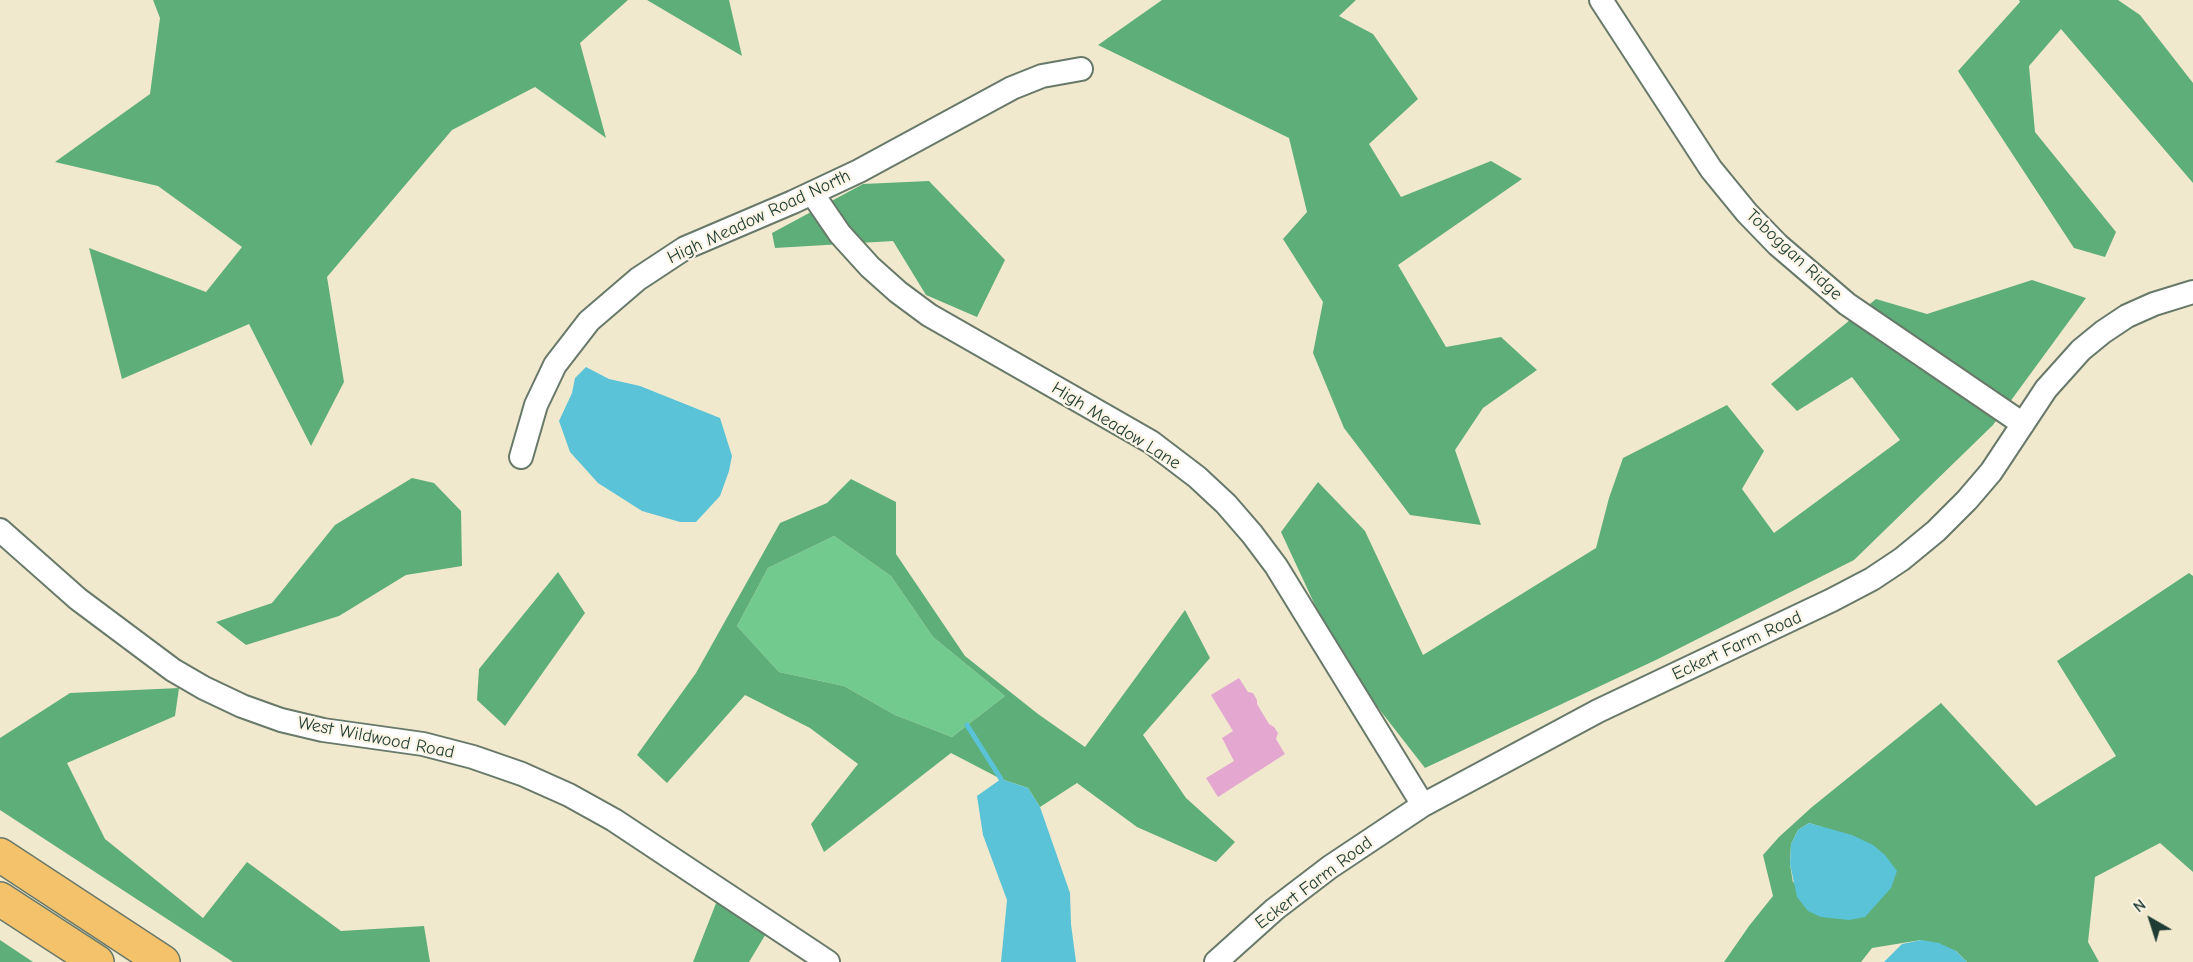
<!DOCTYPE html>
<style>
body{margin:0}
#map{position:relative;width:2193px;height:962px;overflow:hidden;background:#f1e9cd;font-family:"Comic Neue",sans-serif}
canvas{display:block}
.north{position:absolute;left:2121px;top:890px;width:60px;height:60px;-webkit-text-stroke:4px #fcf5e5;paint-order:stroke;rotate:321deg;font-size:16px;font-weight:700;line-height:24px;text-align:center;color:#1f3d34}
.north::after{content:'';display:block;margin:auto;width:21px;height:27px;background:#1f3d34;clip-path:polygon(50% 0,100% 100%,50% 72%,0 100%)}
</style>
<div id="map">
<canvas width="2193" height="962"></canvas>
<div class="north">N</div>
</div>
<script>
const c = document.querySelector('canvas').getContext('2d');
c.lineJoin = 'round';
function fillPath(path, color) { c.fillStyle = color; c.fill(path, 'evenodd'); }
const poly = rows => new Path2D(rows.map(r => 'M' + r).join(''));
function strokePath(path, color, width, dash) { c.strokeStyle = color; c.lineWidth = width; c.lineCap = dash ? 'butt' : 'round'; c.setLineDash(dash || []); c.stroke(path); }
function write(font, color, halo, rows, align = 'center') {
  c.font = font + ' "Comic Neue",sans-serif'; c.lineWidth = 4.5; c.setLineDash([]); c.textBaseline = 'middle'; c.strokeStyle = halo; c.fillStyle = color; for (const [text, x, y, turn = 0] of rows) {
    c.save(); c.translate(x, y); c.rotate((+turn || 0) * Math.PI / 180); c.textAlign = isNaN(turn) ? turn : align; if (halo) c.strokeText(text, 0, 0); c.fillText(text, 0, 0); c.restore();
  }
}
const green = poly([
 [834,536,891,576,933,637,1005,696,952,737,895,715,844,686,779,672,737,626,768,568]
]);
const forest = poly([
 [153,0,628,0,580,43,606,138,535,87,452,130,327,277,344,382,311,446,249,324,122,379,89,248,206,292,242,247,158,186,55,162,150,94,160,18],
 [647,0,729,0,742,56],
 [1162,0,1356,0,1339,16,1373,34,1418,99,1369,144,1401,197,1491,161,1522,179,1398,265,1446,347,1501,337,1537,370,1483,408,1455,450,1481,525,1410,515,1344,428,1313,353,1323,302,1283,239,1307,212,1289,138,1098,45],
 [2019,0,2118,0,2140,15,2193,83,2193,183,2061,29,2029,66,2035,132,2116,232,2105,257,2074,248,1958,71,2020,2],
 [929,181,1005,260,977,317,926,295,893,241,775,248,772,233,863,184],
 [2032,280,2086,298,1993,425,1854,560,1658,659,1425,768,1340,659,1281,532,1318,482,1365,531,1423,655,1596,548,1609,498,1623,458,1727,405,1764,451,1742,489,1774,533,1900,440,1852,377,1797,411,1771,384,1876,299,1927,314],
 [412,478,434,483,461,511,462,566,406,575,339,616,246,645,216,622,272,603,335,525],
 [851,479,896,502,896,554,965,656,1038,714,1085,747,1185,610,1210,658,1143,735,1186,798,1235,842,1216,862,1137,827,1077,783,1040,807,1028,788,1001,779,951,753,824,852,811,824,858,764,810,728,745,695,667,783,637,755,696,673,780,523,827,503],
 [834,536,891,576,933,637,1005,696,952,737,895,715,844,686,779,672,737,626,768,568],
 [558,572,585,613,505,726,477,700,479,669],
 [2189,573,2193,576,2193,872,2160,843,2095,877,2088,942,2099,962,1967,962,1956,951,1921,940,1872,948,1861,962,1724,962,1749,926,1773,896,1763,855,1779,837,1812,807,1941,703,2036,806,2116,756,2057,661],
 [1809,823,1822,827,1793,883,1790,864,1791,844,1798,830],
 [179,688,175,716,67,763,105,839,203,918,247,862,341,931,424,926,430,962,233,962,0,810,0,738,70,693],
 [722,888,773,922,749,962,693,962],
 [0,940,33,962,0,962]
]);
const water = poly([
 [586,367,609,379,640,386,720,418,732,456,729,471,720,496,696,522,680,522,642,511,598,483,570,452,559,421,572,393,575,378],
 [1001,779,1028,788,1040,807,1070,893,1071,924,1076,962,1001,962,1007,900,983,835,977,796],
 [1809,823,1852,835,1873,845,1885,855,1897,871,1891,888,1865,917,1849,920,1821,917,1808,911,1797,897,1790,864,1791,844,1798,830],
 [1921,940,1939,943,1956,951,1967,962,1884,962,1902,944]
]);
const stream = poly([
 [967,725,1001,779,1003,786]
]);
const building = poly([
 [1239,678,1248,692,1253,693,1257,700,1257,704,1269,724,1274,727,1278,733,1276,739,1285,754,1218,797,1206,778,1234,761,1222,738,1233,731,1211,695]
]);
const minor = poly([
 [1601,0,1711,169,1747,213,1778,245,1847,304,2023,424],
 [812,193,840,234,870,267,898,292,929,315,1151,442,1197,477,1226,504,1252,534,1276,566,1423,805],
 [521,457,536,405,555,365,589,321,638,279,685,248,793,202,859,171,1012,88,1042,76,1081,69],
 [0,530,78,599,173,670,204,688,242,706,281,720,323,730,423,744,473,757,522,774,569,795,614,820,828,962],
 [1216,962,1275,909,1330,867,1423,805,1598,711,1832,600,1872,579,1902,559,1936,531,1967,500,1991,472,2046,389,2081,350,2103,332,2127,316,2154,304,2193,292]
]);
const highway = poly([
 [0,855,163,962],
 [0,899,97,962]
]);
const streetNames = [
 ["High Meadow Road North",759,217,-25],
 ["Toboggan Ridge",1794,255,43],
 ["High Meadow Lane",1116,426,32],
 ["Eckert Farm Road",1737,646,-25],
 ["West Wildwood Road",376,738,11],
 ["Eckert Farm Road",1314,883,-37]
];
fillPath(green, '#73ca8f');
fillPath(forest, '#5eae7a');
fillPath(water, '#5bc3d7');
strokePath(stream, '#5bc3d7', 5);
fillPath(building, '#e3a7d0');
strokePath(minor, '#68796a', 26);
strokePath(highway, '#68796a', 36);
strokePath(minor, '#fff', 22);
strokePath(highway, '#f3c26a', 33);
write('18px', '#1f3d34', '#fcf5e5', streetNames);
</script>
